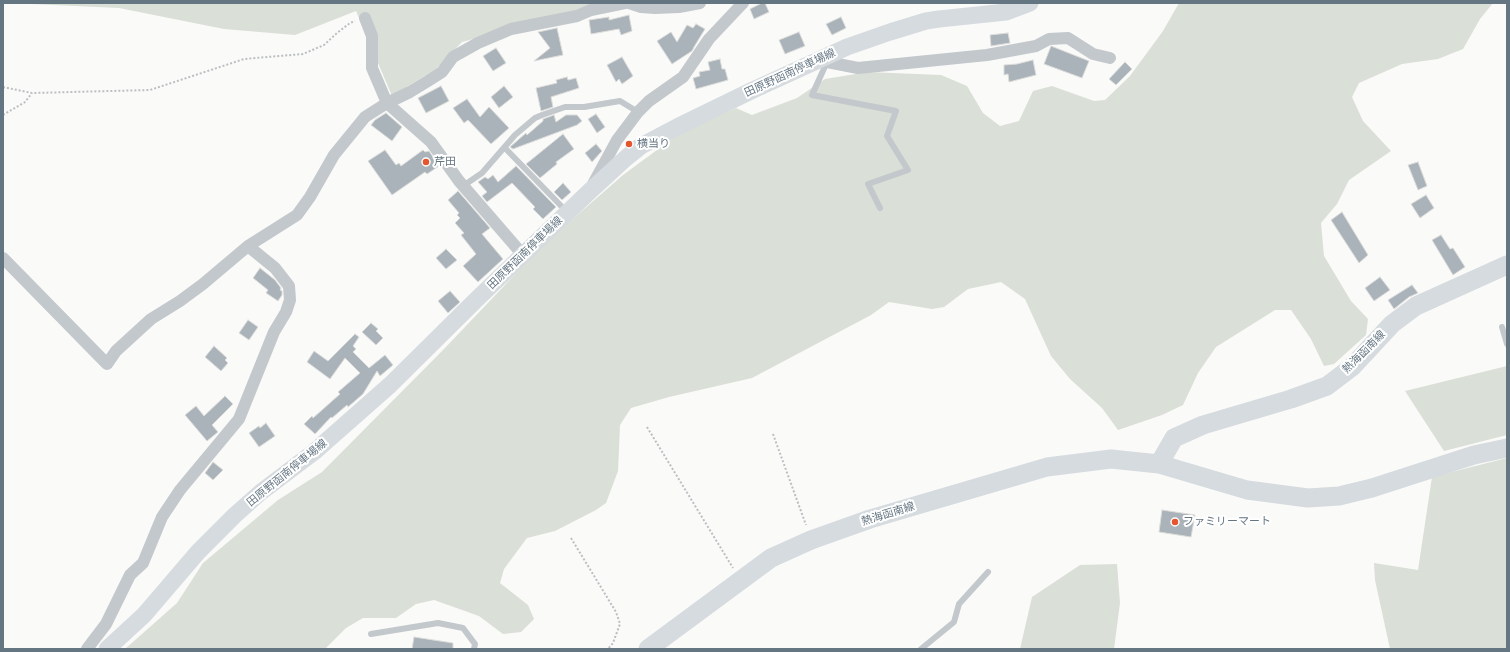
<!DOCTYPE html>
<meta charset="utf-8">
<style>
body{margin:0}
#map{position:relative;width:1510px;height:652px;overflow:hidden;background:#fafaf8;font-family:Montserrat,sans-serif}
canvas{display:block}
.frame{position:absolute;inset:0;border:4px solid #657683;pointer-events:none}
</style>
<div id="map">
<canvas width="1510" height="652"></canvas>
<div class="frame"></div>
</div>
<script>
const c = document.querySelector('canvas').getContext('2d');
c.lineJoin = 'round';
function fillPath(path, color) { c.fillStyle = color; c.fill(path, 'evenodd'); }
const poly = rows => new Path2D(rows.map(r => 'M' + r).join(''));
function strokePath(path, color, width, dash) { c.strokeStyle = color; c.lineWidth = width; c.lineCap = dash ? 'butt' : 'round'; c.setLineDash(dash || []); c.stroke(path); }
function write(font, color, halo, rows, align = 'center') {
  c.font = font + ' Montserrat,"Noto Sans JP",sans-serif'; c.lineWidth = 4; c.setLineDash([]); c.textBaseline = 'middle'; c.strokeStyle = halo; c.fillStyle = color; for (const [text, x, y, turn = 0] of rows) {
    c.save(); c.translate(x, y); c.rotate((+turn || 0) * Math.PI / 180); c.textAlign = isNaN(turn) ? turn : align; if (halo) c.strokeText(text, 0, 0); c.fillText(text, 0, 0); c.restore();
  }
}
const green = poly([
 [9,3,604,3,462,42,436,69,392,96,356,11,295,35,224,29,119,8],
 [1179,3,1493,3,1480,19,1463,49,1438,59,1402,64,1359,83,1352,97,1363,121,1391,151,1349,180,1337,204,1321,223,1324,256,1351,301,1368,319,1366,335,1334,364,1324,366,1311,339,1291,310,1275,310,1216,347,1198,373,1183,405,1162,415,1118,430,1102,408,1070,379,1051,356,1025,299,1001,282,968,289,944,307,932,309,889,302,871,315,752,378,669,397,631,408,620,425,618,471,606,503,596,510,555,531,527,538,504,569,500,583,528,605,534,619,521,632,503,634,479,616,434,600,416,604,396,618,363,618,346,628,325,649,125,649,177,603,203,563,278,500,322,472,445,348,543,245,623,175,680,133,736,108,752,115,797,98,825,79,868,72,941,75,967,86,983,113,1000,126,1019,121,1033,91,1052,86,1094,101,1105,100,1130,76,1163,31],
 [1507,366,1507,435,1444,451,1405,391],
 [1507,458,1507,649,1390,649,1375,580,1374,563,1418,570,1432,477],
 [1117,564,1120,603,1114,649,1020,649,1032,597,1080,565]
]);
const building = poly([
 [762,3,765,3,769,12,754,19,750,9,762,3],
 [629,15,632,31,621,35,619,29,591,34,589,20,609,17,609,20,629,15],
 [841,17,846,28,832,35,826,24,841,17],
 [696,24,705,29,694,47,692,51,672,64,657,41,671,32,677,42,687,25,693,28,696,24],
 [557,28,563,55,534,61,550,48,538,32,557,28],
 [799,32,805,46,785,54,779,40,799,32],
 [1008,33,1010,43,991,46,990,35,1008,33],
 [1051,46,1089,61,1082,78,1044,64,1051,46],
 [496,48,506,63,493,71,483,56,496,48],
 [622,57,633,76,622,84,619,79,616,82,607,65,622,57],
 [720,59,722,69,725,69,728,80,696,89,693,78,700,76,699,72,710,70,708,62,720,59],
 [1033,60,1036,75,1009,82,1008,74,1004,75,1004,65,1017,64,1033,60],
 [1125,62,1132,69,1116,85,1109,79,1125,62],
 [567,77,568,80,576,78,579,88,551,97,553,107,541,111,536,88,557,83,556,80,567,77],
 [441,86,449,101,426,113,418,98,441,86],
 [504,86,513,97,499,108,491,97,504,86],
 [467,99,480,117,489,107,509,128,491,144,468,120,464,123,453,108,467,99],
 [386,113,402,127,392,141,371,125,375,120,386,113],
 [596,114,605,127,597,133,588,119,596,114],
 [554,115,556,122,566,115,577,115,582,121,577,125,513,149,510,147,526,133,527,135,543,121,543,119,554,115],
 [563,134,574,149,556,162,557,164,540,178,526,164,563,134],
 [596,144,602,151,592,162,585,153,596,144],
 [385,150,396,165,399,163,401,166,423,150,425,152,429,151,439,166,427,174,425,172,392,195,368,161,385,150],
 [1418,162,1427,186,1418,190,1408,165,1418,162],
 [516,166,556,207,543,219,533,209,535,207,512,183,487,202,482,196,487,192,478,182,485,177,488,179,493,175,498,182,516,166],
 [563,183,571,192,562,200,554,192,563,183],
 [458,191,490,228,482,234,503,259,478,282,463,266,476,254,461,235,464,233,455,223,460,218,457,215,459,213,448,200,458,191],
 [1426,195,1434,208,1420,218,1411,204,1426,195],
 [1342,212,1368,255,1359,263,1331,220,1342,212],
 [1441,235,1450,249,1453,248,1465,267,1453,275,1432,240,1441,235],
 [446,249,457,260,446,269,436,258,446,249],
 [260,268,275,280,281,288,280,290,282,291,282,295,278,301,266,293,268,290,253,278,260,268],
 [1380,277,1390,290,1374,301,1365,288,1380,277],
 [1412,285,1418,293,1409,297,1394,309,1388,300,1412,285],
 [450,291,460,302,448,313,438,301,450,291],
 [248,320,258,327,249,340,239,333,248,320],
 [371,323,378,329,376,331,383,338,376,345,362,332,371,323],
 [355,334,359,337,353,346,356,349,353,352,369,368,385,355,393,365,380,376,377,371,363,394,348,407,347,405,332,418,331,417,315,434,304,424,312,416,313,418,340,394,338,392,360,373,345,358,330,379,307,362,314,351,328,361,355,334],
 [214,346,227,358,225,360,228,363,221,371,205,357,214,346],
 [225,396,233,404,212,425,218,432,207,441,185,415,196,406,204,416,225,396],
 [266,423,275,436,259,447,249,433,259,426,260,428,266,423],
 [213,462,223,470,213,480,205,473,213,462],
 [1162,510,1195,515,1191,537,1159,532,1162,510],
 [414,637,453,643,453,649,412,649,414,637]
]);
const path = poly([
 [3,87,32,93,150,90,244,59,303,54,324,45,337,33,350,23,355,21],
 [3,115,25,102,32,93],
 [647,427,733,568],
 [773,434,806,525],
 [571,538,616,612,620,624,613,643,608,649]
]);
const service = poly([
 [827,62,812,95,896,111,887,136,908,170,868,184,880,208],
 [505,148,566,211],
 [463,186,482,173,515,135,535,118,542,115,565,107,584,107,620,101,638,112],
 [1502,327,1507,344],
 [371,634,438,623,463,628,475,644,474,649],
 [921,649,954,622,959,604,988,572]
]);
const minor = poly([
 [629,3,641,7,655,8,679,7,700,3],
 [365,18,372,36,372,68,387,103,431,142,459,181,523,255],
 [817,60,858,68,987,55,1036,46,1049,39,1068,38,1093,54,1110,58],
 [593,184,617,140,638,112,649,101,683,77,709,39,743,3],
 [3,258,107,364,116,351,151,319,180,301,203,284,248,246,297,215,310,197,334,155,365,117,387,103,410,92,428,81,442,72,453,57,478,43,511,29,577,16,591,10,625,3],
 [87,649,106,624,130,575,143,563,162,517,180,490,239,419,274,332,286,312,290,300,289,286,275,268,248,246]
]);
const secondary = poly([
 [107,649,144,615,198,552,235,515,261,492,314,452,390,385,478,298,590,191,626,158,641,146,677,127,753,90,847,47,890,32,926,21,939,19,1006,12,1030,3]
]);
const primary = poly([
 [1159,464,1174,438,1203,425,1291,399,1327,386,1352,367,1392,324,1416,306,1507,265],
 [648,649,771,558,811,540,870,519,1047,467,1111,459,1159,464,1247,490,1308,498,1339,496,1372,488,1474,455,1507,448]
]);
const markers = [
 [629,144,4,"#e4572e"],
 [426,162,4,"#e4572e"],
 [1175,522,4,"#e4572e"]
];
const streetNames = [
 ["田原野函南停車場線",790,73,-25],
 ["田原野函南停車場線",525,253,-44],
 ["熱海函南線",1364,352,-45],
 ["田原野函南停車場線",287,473,-39],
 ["熱海函南線",888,514,-17]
];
const poiNames = [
 ["横当り",637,144],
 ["芹田",434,162],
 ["ファミリーマート",1183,522]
];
fillPath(green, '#dadfd7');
fillPath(building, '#aab3b9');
strokePath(building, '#dcdcda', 1);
strokePath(path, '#bbbfc2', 2, [2, 2]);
strokePath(service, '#c3c8cc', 6);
strokePath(minor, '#c3c8cc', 12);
strokePath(secondary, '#d6dbdf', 17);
strokePath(primary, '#d6dbdf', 19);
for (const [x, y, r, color] of markers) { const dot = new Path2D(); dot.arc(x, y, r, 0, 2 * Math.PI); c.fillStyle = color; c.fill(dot); strokePath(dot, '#fff', 1.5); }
write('11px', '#657683', '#fff', streetNames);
write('11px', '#657683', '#fff', poiNames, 'left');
</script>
